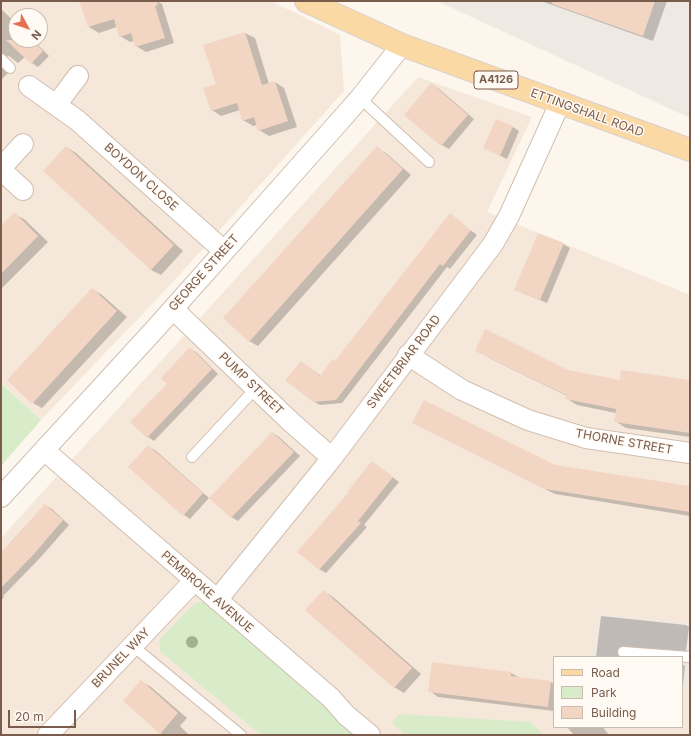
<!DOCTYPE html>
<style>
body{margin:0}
#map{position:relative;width:691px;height:736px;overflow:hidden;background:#fdf6ec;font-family:Inter,sans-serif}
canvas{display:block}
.frame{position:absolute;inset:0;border:2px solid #7a5c4d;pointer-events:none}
.legend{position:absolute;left:553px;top:656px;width:130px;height:72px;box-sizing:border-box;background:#fffaf3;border:1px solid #cabbb1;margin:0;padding:5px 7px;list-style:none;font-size:12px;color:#7a5c4d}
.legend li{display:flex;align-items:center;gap:8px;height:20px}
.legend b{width:20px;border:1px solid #cabbb1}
.north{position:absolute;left:8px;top:8px;width:40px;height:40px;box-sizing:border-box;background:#fffaf3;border:1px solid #cabbb1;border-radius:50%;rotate:130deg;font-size:11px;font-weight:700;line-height:16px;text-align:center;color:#7a5c4d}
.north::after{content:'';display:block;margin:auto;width:14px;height:18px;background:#e76f51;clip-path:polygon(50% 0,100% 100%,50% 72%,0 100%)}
.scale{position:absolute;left:8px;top:710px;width:68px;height:18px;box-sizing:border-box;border:2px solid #7a5c4d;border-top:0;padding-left:5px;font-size:12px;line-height:14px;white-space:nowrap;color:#7a5c4d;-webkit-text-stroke:3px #fffaf3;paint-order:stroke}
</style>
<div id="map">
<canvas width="691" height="736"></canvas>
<div class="frame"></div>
<ul class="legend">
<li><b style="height:5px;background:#fbd9a5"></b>Road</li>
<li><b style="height:11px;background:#d8ecc9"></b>Park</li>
<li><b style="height:11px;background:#f3d5c3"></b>Building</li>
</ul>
<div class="north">N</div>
<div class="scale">20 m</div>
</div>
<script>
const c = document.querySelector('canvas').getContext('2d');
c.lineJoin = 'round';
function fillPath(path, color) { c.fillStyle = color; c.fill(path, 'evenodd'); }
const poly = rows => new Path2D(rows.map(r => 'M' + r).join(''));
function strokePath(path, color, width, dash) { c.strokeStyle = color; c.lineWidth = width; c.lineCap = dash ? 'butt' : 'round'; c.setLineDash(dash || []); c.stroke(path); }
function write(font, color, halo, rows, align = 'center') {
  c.font = font + ' Inter,sans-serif'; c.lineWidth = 3; c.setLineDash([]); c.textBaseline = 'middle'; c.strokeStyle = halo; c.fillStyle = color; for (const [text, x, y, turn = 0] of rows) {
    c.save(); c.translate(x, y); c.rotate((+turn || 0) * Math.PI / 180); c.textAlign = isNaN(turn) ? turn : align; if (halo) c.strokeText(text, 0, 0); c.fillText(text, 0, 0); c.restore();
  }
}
const residential = poly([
 [1,1,271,1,340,35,344,91,174,281,41,420,1,382],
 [16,16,40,16,40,40,16,40],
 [418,77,532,117,487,212,690,295,690,735,1,735,1,538],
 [554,657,682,657,682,727,554,727]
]);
const industrial = poly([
 [437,1,690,1,690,118],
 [600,615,690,624,690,687,682,686,682,657,592,657,598,631]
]);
const green = poly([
 [1,383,41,420,1,466],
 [204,602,359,735,261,735,160,651,159,640,195,603],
 [399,714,531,722,543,735,405,735,392,723]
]);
const shadow = poly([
 [93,1,157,1,162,4,174,43,146,52,136,46,134,41,130,42,120,36,117,27,99,33,89,27,82,5],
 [541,1,667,1,653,41],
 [1,9,16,23,16,40,33,40,49,56,38,67,32,63,25,57,18,63,9,56,3,58,1,66,8,73,1,80],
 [245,33,255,38,269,84,275,82,284,88,297,127,269,136,259,130,257,125,253,126,243,120,240,110,221,116,212,110,217,84],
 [431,85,438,88,474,119,449,149,442,145,406,115],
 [513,127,519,131,507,159,484,148],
 [66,147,76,153,183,251,161,275,151,270],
 [377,148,386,153,411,175,258,346,249,341],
 [14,214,24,219,48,242,1,289,1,227],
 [450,215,477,235,450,269,447,267,342,403,320,405,313,401,301,362,321,376,336,362],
 [563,244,570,248,547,303,522,293],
 [92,289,102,295,127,317,42,408,33,403],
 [190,349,196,352,218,374,154,441,148,437,168,384],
 [487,357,620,382,690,381,690,437,626,428,615,421,616,413,577,405,566,398,567,396],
 [413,423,555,466,690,487,690,516,555,494],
 [273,433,279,437,300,456,238,521,231,517],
 [148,446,155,450,209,498,190,519,184,515],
 [372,462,399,482,364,525,367,527,326,573,319,569,350,493],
 [45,505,52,509,69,525,40,558,3,596,4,597,1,601,1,553],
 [323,591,333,597,421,674,404,693,394,687],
 [601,616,686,625,689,627,686,651,627,647,623,648,619,653,620,657,596,657],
 [433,663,511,673,520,678,551,682,554,684,554,711,438,697,430,691],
 [682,664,685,666,683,687,682,687],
 [142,682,151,687,187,718,180,726,189,735,163,735,124,701],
 [567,727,603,727,609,735,574,735]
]);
const building = poly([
 [79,1,157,1,158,5,155,6,165,38,135,47,131,33,119,37,114,19,88,27],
 [553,1,655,1,643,36,552,4],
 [245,32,262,85,275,81,288,121,258,131,254,117,242,121,237,103,211,111,203,88,216,84,203,45],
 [6,40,32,40,43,51,31,64],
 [431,83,468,115,441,146,404,115],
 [496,119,513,126,500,156,483,148],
 [66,146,174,245,151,270,43,171],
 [377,146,403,169,249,342,223,318],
 [14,212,38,236,1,274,1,226],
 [450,213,471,230,443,266,440,264,336,400,313,402,285,380,301,361,320,376,333,359,335,361],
 [538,233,564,243,540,300,514,290],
 [92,288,117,311,32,404,7,380],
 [485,329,568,370,620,380,621,370,690,380,690,433,614,422,616,409,565,399,566,395,475,351],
 [190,347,212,369,147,438,130,422,167,384,161,378],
 [424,400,555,465,690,486,690,512,545,489,412,423],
 [272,432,294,452,231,518,209,498],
 [148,445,203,493,183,516,128,467],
 [372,461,393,477,358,521,361,523,319,570,297,552,348,493,347,492],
 [45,504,63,520,34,554,1,588,1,553],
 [323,590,412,668,394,688,305,610],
 [432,662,511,672,511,676,551,681,548,707,428,692],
 [141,680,178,713,160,734,123,701]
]);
const service = poly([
 [1,59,10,68],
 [360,98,429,162],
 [192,457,256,388],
 [133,646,241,735],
 [623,652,689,657,690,656]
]);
const minor = poly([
 [29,86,77,120,224,251],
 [56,105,78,76],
 [1,168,23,144],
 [1,170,23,190],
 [173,309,291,422,332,458],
 [408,355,462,390,528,420,586,438,690,453],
 [44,450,331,698,346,715,370,735],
 [1,497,156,328,338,123,360,98,402,45],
 [217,600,332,458,493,244,509,216,560,103],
 [48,735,194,581]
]);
const primary = poly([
 [306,1,402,45,690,150]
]);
const trees = [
 [192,642]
];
const shields = [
 [496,80,44]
];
const shieldNames = [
 ["A4126",496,80]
];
const streetNames = [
 ["ETTINGSHALL ROAD",587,113,20],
 ["BOYDON CLOSE",141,177,42],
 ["GEORGE STREET",204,273,-48],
 ["SWEETBRIAR ROAD",404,362,-53],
 ["PUMP STREET",251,384,44],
 ["THORNE STREET",624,442,10],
 ["PEMBROKE AVENUE",207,592,41],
 ["BRUNEL WAY",121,658,-46]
];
fillPath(residential, '#f5e8da');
fillPath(industrial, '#efe9e4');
fillPath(green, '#d8ecc9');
fillPath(shadow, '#0003');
fillPath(building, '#f3d5c3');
strokePath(service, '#d1beb0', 12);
strokePath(minor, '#d1beb0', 22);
strokePath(primary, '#dad1cd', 24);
strokePath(service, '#fff', 10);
strokePath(minor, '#fff', 20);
strokePath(primary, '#fbd9a5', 22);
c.fillStyle = '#a0b28e';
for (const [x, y] of trees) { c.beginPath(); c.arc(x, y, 6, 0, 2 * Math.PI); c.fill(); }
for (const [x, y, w] of shields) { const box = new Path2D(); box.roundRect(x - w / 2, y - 9, w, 18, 3); c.fillStyle = '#fffaf3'; c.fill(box); strokePath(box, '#7a5c4d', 1); }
write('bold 11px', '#7a5c4d', null, shieldNames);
write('12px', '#7a5c4d', '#fffaf3', streetNames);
</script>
